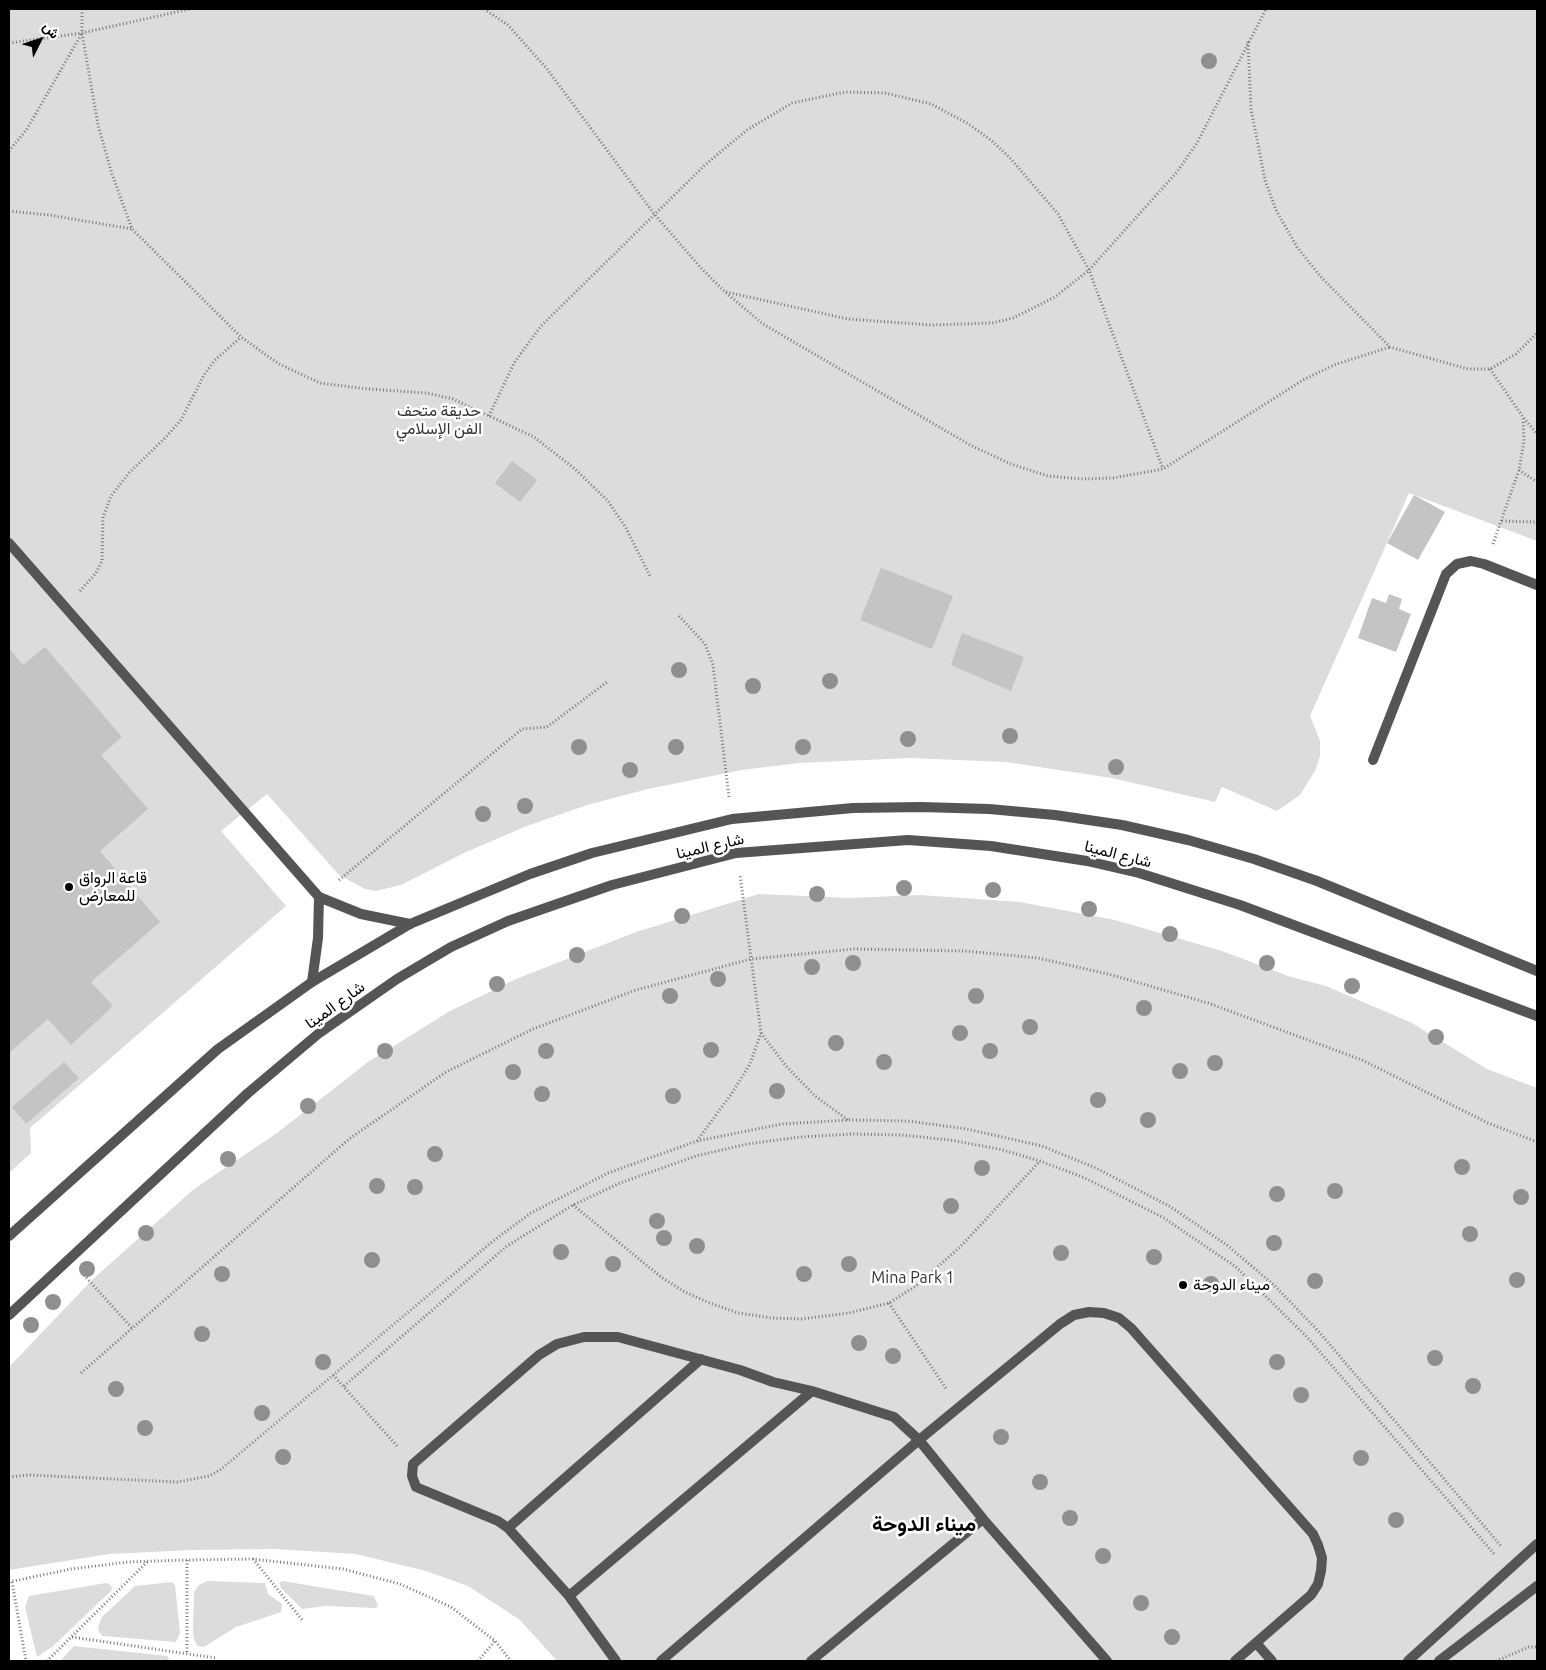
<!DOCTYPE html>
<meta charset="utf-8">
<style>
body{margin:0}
#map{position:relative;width:1546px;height:1670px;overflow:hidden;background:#fff;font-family:Ubuntu,Vazirmatn,sans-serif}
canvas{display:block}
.frame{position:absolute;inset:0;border:10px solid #000;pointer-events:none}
.north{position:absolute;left:15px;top:15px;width:50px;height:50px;-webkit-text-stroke:4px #fff;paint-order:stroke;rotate:49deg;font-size:14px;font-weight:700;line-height:20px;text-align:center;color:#000}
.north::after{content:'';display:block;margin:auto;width:18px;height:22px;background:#000;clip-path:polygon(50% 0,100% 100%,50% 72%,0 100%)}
</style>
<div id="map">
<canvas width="1546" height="1670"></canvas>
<div class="frame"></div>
<div class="north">ش</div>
</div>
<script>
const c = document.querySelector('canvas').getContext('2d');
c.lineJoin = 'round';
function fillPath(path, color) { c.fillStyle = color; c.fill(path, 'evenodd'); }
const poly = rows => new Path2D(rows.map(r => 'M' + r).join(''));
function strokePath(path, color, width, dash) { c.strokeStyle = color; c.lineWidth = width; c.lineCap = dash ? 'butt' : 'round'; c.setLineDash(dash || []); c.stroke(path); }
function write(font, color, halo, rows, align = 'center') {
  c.font = font + ' Ubuntu,Vazirmatn,sans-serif'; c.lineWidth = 5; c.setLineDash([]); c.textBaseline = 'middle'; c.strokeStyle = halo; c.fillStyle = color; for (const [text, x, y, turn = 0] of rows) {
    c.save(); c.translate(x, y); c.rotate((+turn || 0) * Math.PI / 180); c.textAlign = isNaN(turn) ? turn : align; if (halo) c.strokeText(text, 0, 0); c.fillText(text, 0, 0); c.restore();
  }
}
const green = poly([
 [9,9,1537,9,1537,541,1409,493,1310,716,1320,741,1320,756,1315,771,1300,795,1277,811,1222,787,1215,802,1112,778,1006,762,909,758,799,763,742,770,648,789,587,805,527,826,466,852,401,885,376,891,365,889,339,875,267,794,221,831,286,906,30,1128,31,1153,9,1173],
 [759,894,850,898,920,895,1020,902,1115,920,1222,951,1291,977,1326,986,1412,1023,1487,1069,1537,1088,1537,1661,557,1661,520,1620,468,1586,426,1571,356,1554,274,1549,193,1550,109,1554,9,1570,9,1367,93,1279,194,1189,277,1133,368,1062,450,1011,516,979,636,932],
 [207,1581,265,1583,268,1594,282,1604,281,1612,236,1627,204,1647,198,1646,194,1640,193,1631,194,1592,199,1585],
 [282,1581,374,1596,378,1606,376,1608,326,1606,302,1609,281,1588,279,1583],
 [172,1582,175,1585,180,1633,176,1642,102,1636,99,1632,98,1627,102,1617,135,1586],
 [106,1583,111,1585,112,1590,52,1647,37,1657,25,1607,29,1596],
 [74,1646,167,1656,170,1661,60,1661]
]);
const building = poly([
 [512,461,537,480,520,502,495,483],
 [1414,495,1445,512,1418,560,1387,543],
 [881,568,953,596,932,649,860,620],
 [1389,594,1402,599,1399,609,1411,614,1396,652,1358,638,1372,598,1386,603],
 [962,633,1024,657,1011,691,951,665],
 [45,647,122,737,101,755,148,809,100,851,160,922,91,982,113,1006,71,1045,48,1019,9,1053,9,648,23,665],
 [64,1062,79,1078,26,1124,12,1107]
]);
const path = poly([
 [82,9,82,33,98,125,112,174,132,229,241,337,279,364,320,383,368,389,427,393,453,399,534,437,575,469,608,501,626,528,650,576],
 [484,9,508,25,547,69,655,215,701,268,725,292,763,324,970,445,1011,464,1048,476,1081,479,1113,478,1163,469,1303,380,1334,365,1390,347],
 [1248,42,1251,109,1265,180,1276,210,1297,247,1320,276,1390,347,1468,369,1490,369,1516,354,1537,333],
 [9,43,82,33,190,9],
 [9,151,27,129,82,33],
 [9,211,49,215,132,229],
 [726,292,848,319,932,325,992,323,1013,318,1055,297,1089,270,1177,172,1197,143,1266,9],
 [1490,369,1523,417,1537,434],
 [489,416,514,363,541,326,706,164,747,130,792,103,845,92,885,93,931,104,967,123,992,141,1011,159,1058,214,1089,270,1163,469],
 [1519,470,1537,482],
 [1502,521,1537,522],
 [1493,544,1519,470,1524,441,1523,417],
 [80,591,96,573,102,561,103,517,111,496,129,473,166,437,181,420,204,375,214,361,241,337],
 [679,616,705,644,713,665,729,797],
 [339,880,522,729,547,727,607,682],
 [761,1033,786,1066,815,1096,848,1120],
 [697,1141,732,1093,750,1064,761,1033,740,875],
 [573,1205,661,1277,683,1291,707,1302,738,1313,772,1318,802,1319,849,1313,889,1303,916,1286,960,1247,1040,1161],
 [84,1275,132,1328],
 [889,1303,947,1390],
 [81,1373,349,1139,446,1072,533,1029,636,990,751,959,854,949,965,951,1038,958,1112,975,1208,1003,1362,1060,1488,1123,1537,1142],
 [333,1375,398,1447],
 [344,1386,507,1246,573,1205,620,1183,696,1156,747,1144,800,1137,853,1134,902,1135,950,1140,999,1149,1040,1161,1085,1178,1164,1218,1236,1267,1308,1338,1495,1555],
 [9,1477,28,1475,178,1482,209,1476,220,1470,493,1241,531,1213,608,1173,697,1141,782,1124,849,1120,908,1121,967,1129,1042,1146,1096,1168,1169,1206,1227,1245,1275,1286,1320,1333,1501,1546],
 [253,1559,303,1621],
 [187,1560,187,1653],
 [9,1582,71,1569,128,1562,187,1560,252,1559,343,1569,400,1584,451,1607,495,1641,511,1661],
 [12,1582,26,1661],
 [72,1637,216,1658],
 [47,1661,147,1562],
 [478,1661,495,1641],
 [1496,1661,1529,1647,1537,1647]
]);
const service = poly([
 [9,543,319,897,361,914,410,924],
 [1373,760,1446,574,1457,564,1471,561,1484,564,1537,585],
 [312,982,318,938,319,897],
 [508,1528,701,1359],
 [569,1596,812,1391],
 [1257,1644,1272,1661],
 [616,1661,569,1596,508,1528,498,1521,416,1487,412,1476,413,1464,539,1355,557,1344,584,1337,618,1337,740,1370,773,1382,812,1391,894,1417,919,1440,661,1661],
 [811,1661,983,1519],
 [1107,1661,983,1519,919,1440,1060,1324,1074,1315,1089,1312,1104,1313,1119,1318,1131,1328,1313,1534,1318,1545,1322,1558,1321,1571,1318,1584,1311,1595,1235,1661],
 [1408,1661,1537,1544],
 [1439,1661,1537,1586]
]);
const minor = poly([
 [9,1236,218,1049,312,982,410,924,530,874,592,853,732,819,853,808,921,807,989,809,1055,815,1122,825,1188,840,1254,859,1317,881,1537,971],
 [9,1315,248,1093,318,1034,397,979,451,947,508,921,612,885,736,853,908,840,991,846,1087,861,1139,873,1240,905,1537,1016]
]);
const trees = [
 [1209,61],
 [679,670],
 [830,681],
 [753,686],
 [1010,736],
 [908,739],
 [579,747],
 [676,747],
 [803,747],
 [1116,767],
 [630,770],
 [525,806],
 [483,814],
 [904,888],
 [993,890],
 [817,894],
 [1089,909],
 [682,916],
 [1170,934],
 [577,955],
 [853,963],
 [1267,963],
 [812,967],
 [718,979],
 [497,984],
 [1352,986],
 [670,996],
 [976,996],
 [1144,1008],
 [1030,1027],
 [960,1033],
 [1436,1037],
 [836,1043],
 [711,1050],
 [385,1051],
 [546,1051],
 [990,1051],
 [884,1062],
 [1215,1063],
 [1180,1071],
 [513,1072],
 [777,1091],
 [542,1094],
 [673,1096],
 [1098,1100],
 [308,1106],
 [1148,1120],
 [435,1154],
 [228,1159],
 [1462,1167],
 [982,1168],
 [377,1186],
 [415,1187],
 [1335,1191],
 [1277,1194],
 [1521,1197],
 [951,1206],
 [657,1221],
 [146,1233],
 [1470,1234],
 [664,1238],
 [1274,1243],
 [697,1246],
 [561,1252],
 [1061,1253],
 [1154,1257],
 [372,1260],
 [613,1264],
 [849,1264],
 [87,1269],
 [222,1274],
 [804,1274],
 [1517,1280],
 [1315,1281],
 [1211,1284],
 [53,1302],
 [31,1325],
 [202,1334],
 [859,1343],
 [893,1356],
 [1435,1358],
 [323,1362],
 [1277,1362],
 [1473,1386],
 [116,1389],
 [1301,1395],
 [262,1413],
 [145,1428],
 [1001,1437],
 [283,1457],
 [1361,1458],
 [1040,1482],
 [1070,1518],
 [1396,1520],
 [1103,1556],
 [1141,1603],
 [1172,1637]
];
const markers = [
 [69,887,5,"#000"],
 [1183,1285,5,"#000"]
];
const parkNames = [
 ["حديقة متحف",439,411],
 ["الفن الإسلامي",439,429],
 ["Mina Park 1",913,1278]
];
const streetNames = [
 ["شارع المينا",710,846,-13],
 ["شارع المينا",1118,854,14],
 ["شارع المينا",335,1005,-36]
];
const poiNames = [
 ["قاعة الرواق",79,878],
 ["للمعارض",79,896],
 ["ميناء الدوحة",1193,1285]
];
const districtNames = [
 ["ميناء الدوحة",924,1524]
];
fillPath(green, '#dcdcdc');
fillPath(building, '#c4c4c4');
strokePath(path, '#777', 3, [1, 2.5]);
strokePath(service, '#555', 10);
strokePath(minor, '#555', 10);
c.fillStyle = '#8f8f8f';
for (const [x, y] of trees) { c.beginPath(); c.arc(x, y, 8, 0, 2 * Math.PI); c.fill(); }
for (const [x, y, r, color] of markers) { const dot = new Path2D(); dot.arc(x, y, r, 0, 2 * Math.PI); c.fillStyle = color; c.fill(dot); strokePath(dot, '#fff', 2); }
write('16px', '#333', '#fff', parkNames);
write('16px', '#000', '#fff', streetNames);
write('16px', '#000', '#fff', poiNames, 'left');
write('bold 21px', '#000', '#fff', districtNames);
</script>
